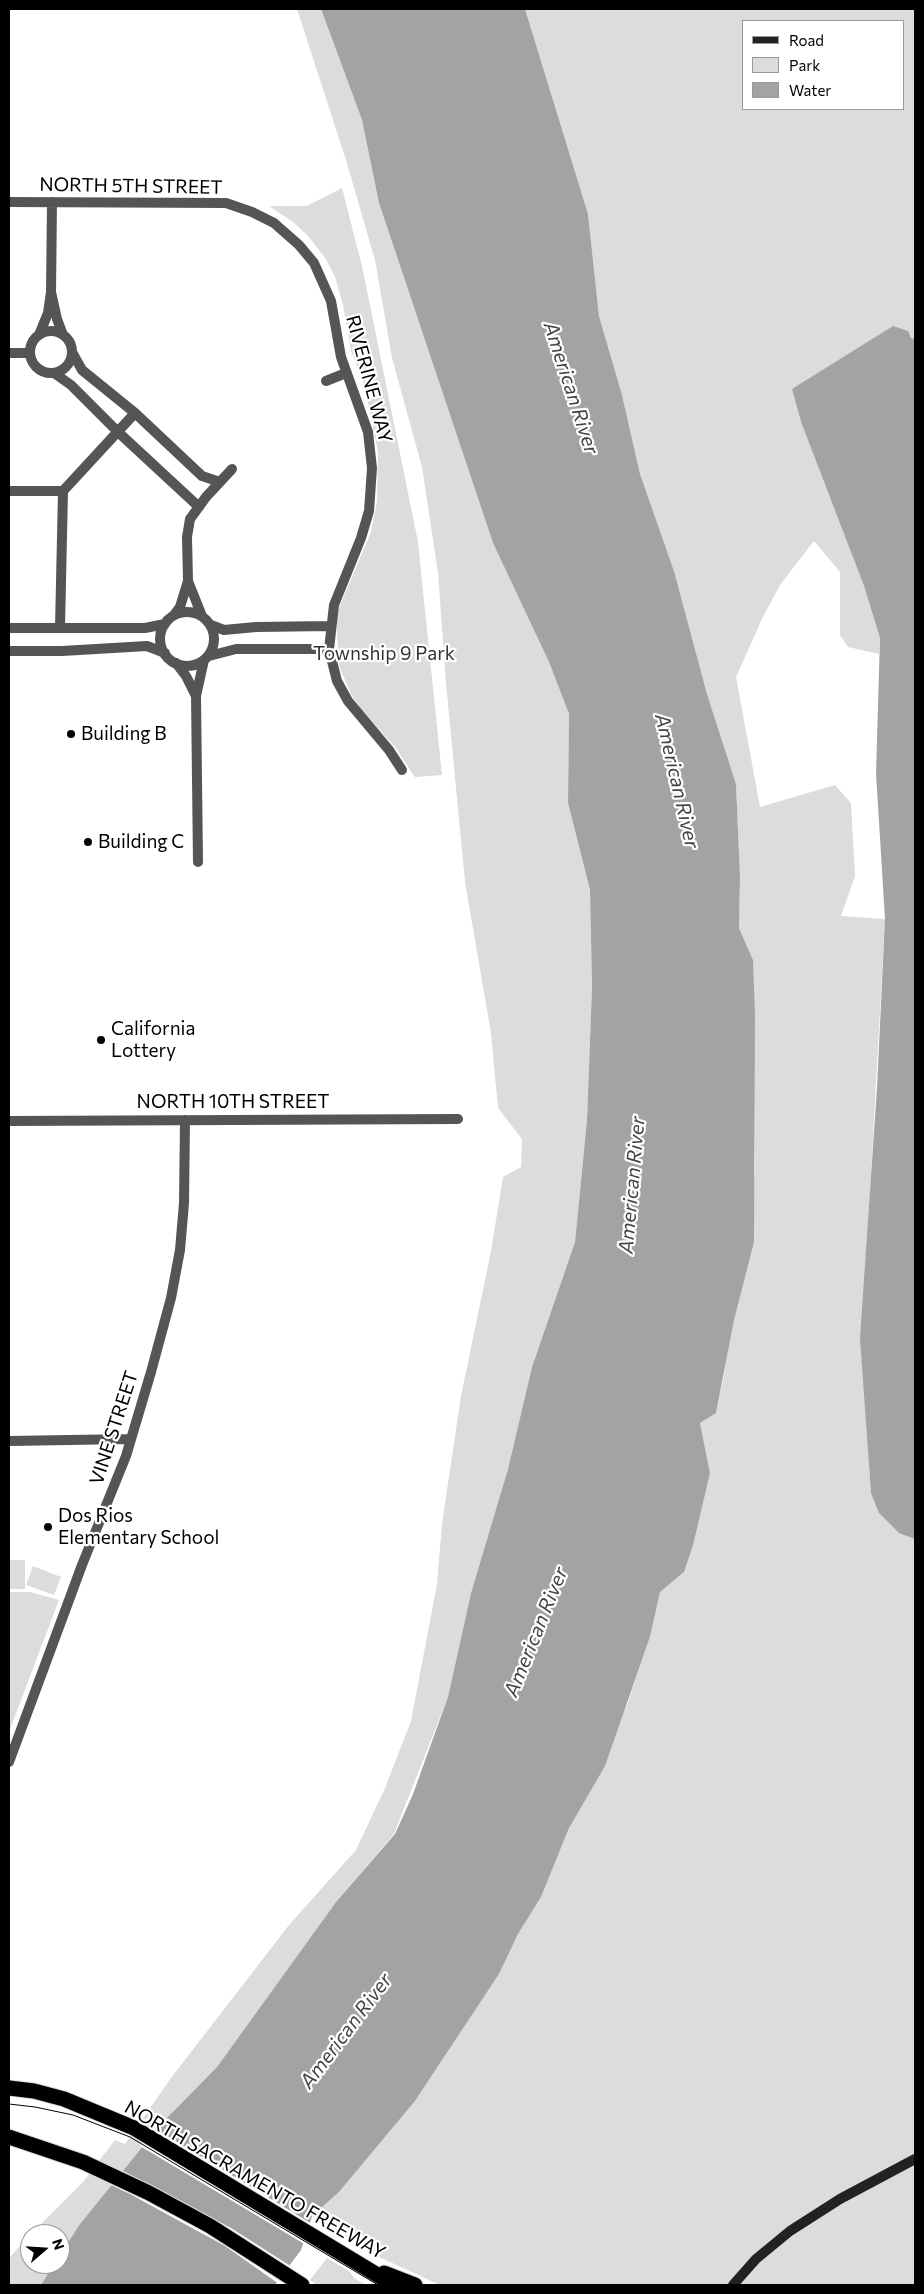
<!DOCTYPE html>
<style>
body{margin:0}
#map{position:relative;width:924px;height:2294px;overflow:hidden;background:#fff;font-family:Commissioner,sans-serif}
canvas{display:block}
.frame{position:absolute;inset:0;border:10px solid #000;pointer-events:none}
.legend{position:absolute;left:742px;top:20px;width:162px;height:90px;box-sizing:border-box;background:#fff;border:1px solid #999;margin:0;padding:6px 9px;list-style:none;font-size:15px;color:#000}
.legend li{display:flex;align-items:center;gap:10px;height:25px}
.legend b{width:25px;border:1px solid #999}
.north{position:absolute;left:20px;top:2224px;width:50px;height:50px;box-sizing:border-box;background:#fff;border:1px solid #999;border-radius:50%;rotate:71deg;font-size:14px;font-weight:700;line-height:20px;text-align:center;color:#000}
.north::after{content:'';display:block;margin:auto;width:18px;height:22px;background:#000;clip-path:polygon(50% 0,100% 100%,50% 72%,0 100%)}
</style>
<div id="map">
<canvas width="924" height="2294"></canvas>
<div class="frame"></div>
<ul class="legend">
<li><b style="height:6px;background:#222"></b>Road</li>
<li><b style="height:14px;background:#dcdcdc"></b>Park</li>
<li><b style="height:14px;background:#a3a3a3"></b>Water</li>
</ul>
<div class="north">N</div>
</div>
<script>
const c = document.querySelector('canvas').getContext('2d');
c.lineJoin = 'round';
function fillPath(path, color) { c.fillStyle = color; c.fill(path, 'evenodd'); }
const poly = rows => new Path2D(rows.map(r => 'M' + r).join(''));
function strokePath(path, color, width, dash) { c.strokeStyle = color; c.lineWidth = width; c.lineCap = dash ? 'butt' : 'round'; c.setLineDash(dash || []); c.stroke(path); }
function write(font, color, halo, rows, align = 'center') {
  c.font = font + ' Commissioner,sans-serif'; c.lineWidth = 4.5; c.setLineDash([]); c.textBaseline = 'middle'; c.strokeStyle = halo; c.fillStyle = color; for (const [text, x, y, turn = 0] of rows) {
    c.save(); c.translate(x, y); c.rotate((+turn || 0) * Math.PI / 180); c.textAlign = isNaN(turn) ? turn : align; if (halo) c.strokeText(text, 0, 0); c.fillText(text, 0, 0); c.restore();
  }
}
const green = poly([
 [297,9,321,9,362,120,379,203,493,543,549,662,569,714,568,803,590,890,592,987,587,1120,575,1242,532,1367,508,1469,471,1593,448,1697,394,1834,336,1902,217,2067,160,2125,80,2224,60,2255,60,2234,31,2234,83,2182,115,2140,125,2144,171,2078,289,1925,356,1850,385,1788,411,1721,437,1584,442,1524,461,1396,491,1251,503,1177,521,1167,522,1139,498,1108,491,1033,465,882,446,683,438,573,422,467,392,358,375,260,346,160],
 [525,9,915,9,915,339,911,338,792,389,801,422,864,586,880,638,879,654,848,647,840,635,840,572,814,541,780,585,762,619,736,677,760,807,835,785,851,803,855,876,841,916,885,919,868,1231,869,1462,871,1493,915,1539,915,2285,440,2285,377,2256,312,2216,339,2192,415,2101,499,1974,518,1934,541,1897,569,1828,627,1705,650,1637,660,1592,684,1572,710,1473,700,1423,716,1413,724,1375,755,1173,753,960,739,928,740,877,736,784,707,694,674,571,640,474,622,395,599,316,588,214],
 [743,21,903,21,903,109,743,109],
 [342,188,362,266,418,542,442,775,415,777,412,773,396,748,360,708,351,694,339,666,336,615,371,532,377,501,378,452,365,388,351,351,343,305,335,277,326,259,308,236,293,222,269,206,307,206],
 [9,1560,25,1560,25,1589,9,1589],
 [33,1566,61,1577,54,1595,26,1585],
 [9,1592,30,1592,59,1600,9,1732],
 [30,2235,30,2264,54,2264,41,2285,9,2285,9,2258],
 [327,2258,350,2272,354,2278,366,2285,317,2285,310,2280]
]);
const water = poly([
 [321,9,525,9,588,214,599,316,622,395,640,474,674,571,707,694,736,784,740,877,739,928,753,960,755,1014,754,1242,734,1320,716,1413,700,1423,710,1473,693,1545,684,1572,660,1592,650,1637,605,1766,569,1828,541,1897,518,1934,499,1974,415,2101,339,2192,312,2216,301,2250,275,2285,41,2285,54,2264,60,2264,60,2255,80,2224,160,2125,217,2067,336,1902,395,1834,413,1794,448,1697,471,1593,508,1469,532,1367,575,1242,587,1120,592,987,590,890,568,803,569,714,549,662,493,543,379,203,362,120],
 [893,326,908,331,911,338,915,339,915,1539,899,1533,879,1513,871,1493,860,1338,877,1088,885,919,876,773,880,638,864,586,801,422,792,389]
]);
const pier = poly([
 [154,2128,312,2224,306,2245,140,2146],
 [121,2170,231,2228,292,2267,279,2284,225,2246,130,2194,109,2184]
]);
const street = poly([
 [9,202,226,203,252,212,274,223,299,245,314,263,331,301,341,357,368,432,372,468,369,511,361,538,334,605,329,649,337,681,348,701,389,750,402,770],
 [51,292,52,202],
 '30 352a21 21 0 1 1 42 0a21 21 0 1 1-42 0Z',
 [39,335,48,313,51,292,57,319,63,335],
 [72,352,82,370,135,413,202,476,220,482],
 [9,353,30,353],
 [54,373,71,385,118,432,199,507],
 [326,381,346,373],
 [9,491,63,491],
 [188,581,202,616],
 '160 639a27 27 0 1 1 54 0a27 27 0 1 1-54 0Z',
 [174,615,180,607,188,581,187,537,190,519,206,497,232,469],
 [211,625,224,630,256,627,330,626],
 [9,628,145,628,165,624],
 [60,628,63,491,135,413],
 [9,651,62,651,147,646,165,653],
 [209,656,236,649,329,649],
 [176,663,186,676,196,696],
 [198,862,196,696,204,660],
 [9,1121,458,1119],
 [9,1441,131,1439],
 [9,1762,82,1565,126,1456,151,1372,171,1298,180,1250,184,1203,185,1120]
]);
const secondary = poly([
 [733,2285,756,2259,790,2231,840,2199,915,2159]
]);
const highway = poly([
 [9,2088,34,2091,64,2099,134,2128,394,2285],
 [9,2137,83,2162,149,2193,210,2226,302,2285],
 [384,2273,415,2285]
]);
const tram = poly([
 [9,2104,35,2107,73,2115,130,2137,378,2285]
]);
const markers = [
 [71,734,5,"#000"],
 [88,842,5,"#000"],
 [101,1040,5,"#000"],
 [48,1527,5,"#000"]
];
const streetNames = [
 ["NORTH 5TH STREET",131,186,1],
 ["RIVERINE WAY",369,379,75],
 ["NORTH 10TH STREET",233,1102],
 ["VINE STREET",114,1428,-72],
 ["NORTH SACRAMENTO FREEWAY",255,2180,30]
];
const parkNames = [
 ["Township 9 Park",384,654]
];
const poiNames = [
 ["Building B",81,734],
 ["Building C",98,842],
 ["California",111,1029],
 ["Lottery",111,1051],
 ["Dos Rios",58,1516],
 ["Elementary School",58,1538]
];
const waterNames = [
 ["American River",571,388,72],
 ["American River",677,781,77],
 ["American River",632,1185,-85],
 ["American River",536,1632,-68],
 ["American River",346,2031,-53]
];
fillPath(green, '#dcdcdc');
fillPath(water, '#a3a3a3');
fillPath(pier, '#fff');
strokePath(highway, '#dbdbdb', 17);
strokePath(street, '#555', 10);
strokePath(secondary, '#222', 10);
strokePath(highway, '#000', 15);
strokePath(tram, '#000', 1);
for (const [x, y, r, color] of markers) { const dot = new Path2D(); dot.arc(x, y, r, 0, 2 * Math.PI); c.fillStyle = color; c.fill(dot); strokePath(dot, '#fff', 2); }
write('19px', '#000', '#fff', streetNames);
write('19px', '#333', '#fff', parkNames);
write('19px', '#000', '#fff', poiNames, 'left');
write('italic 20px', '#444', '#fff', waterNames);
</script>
